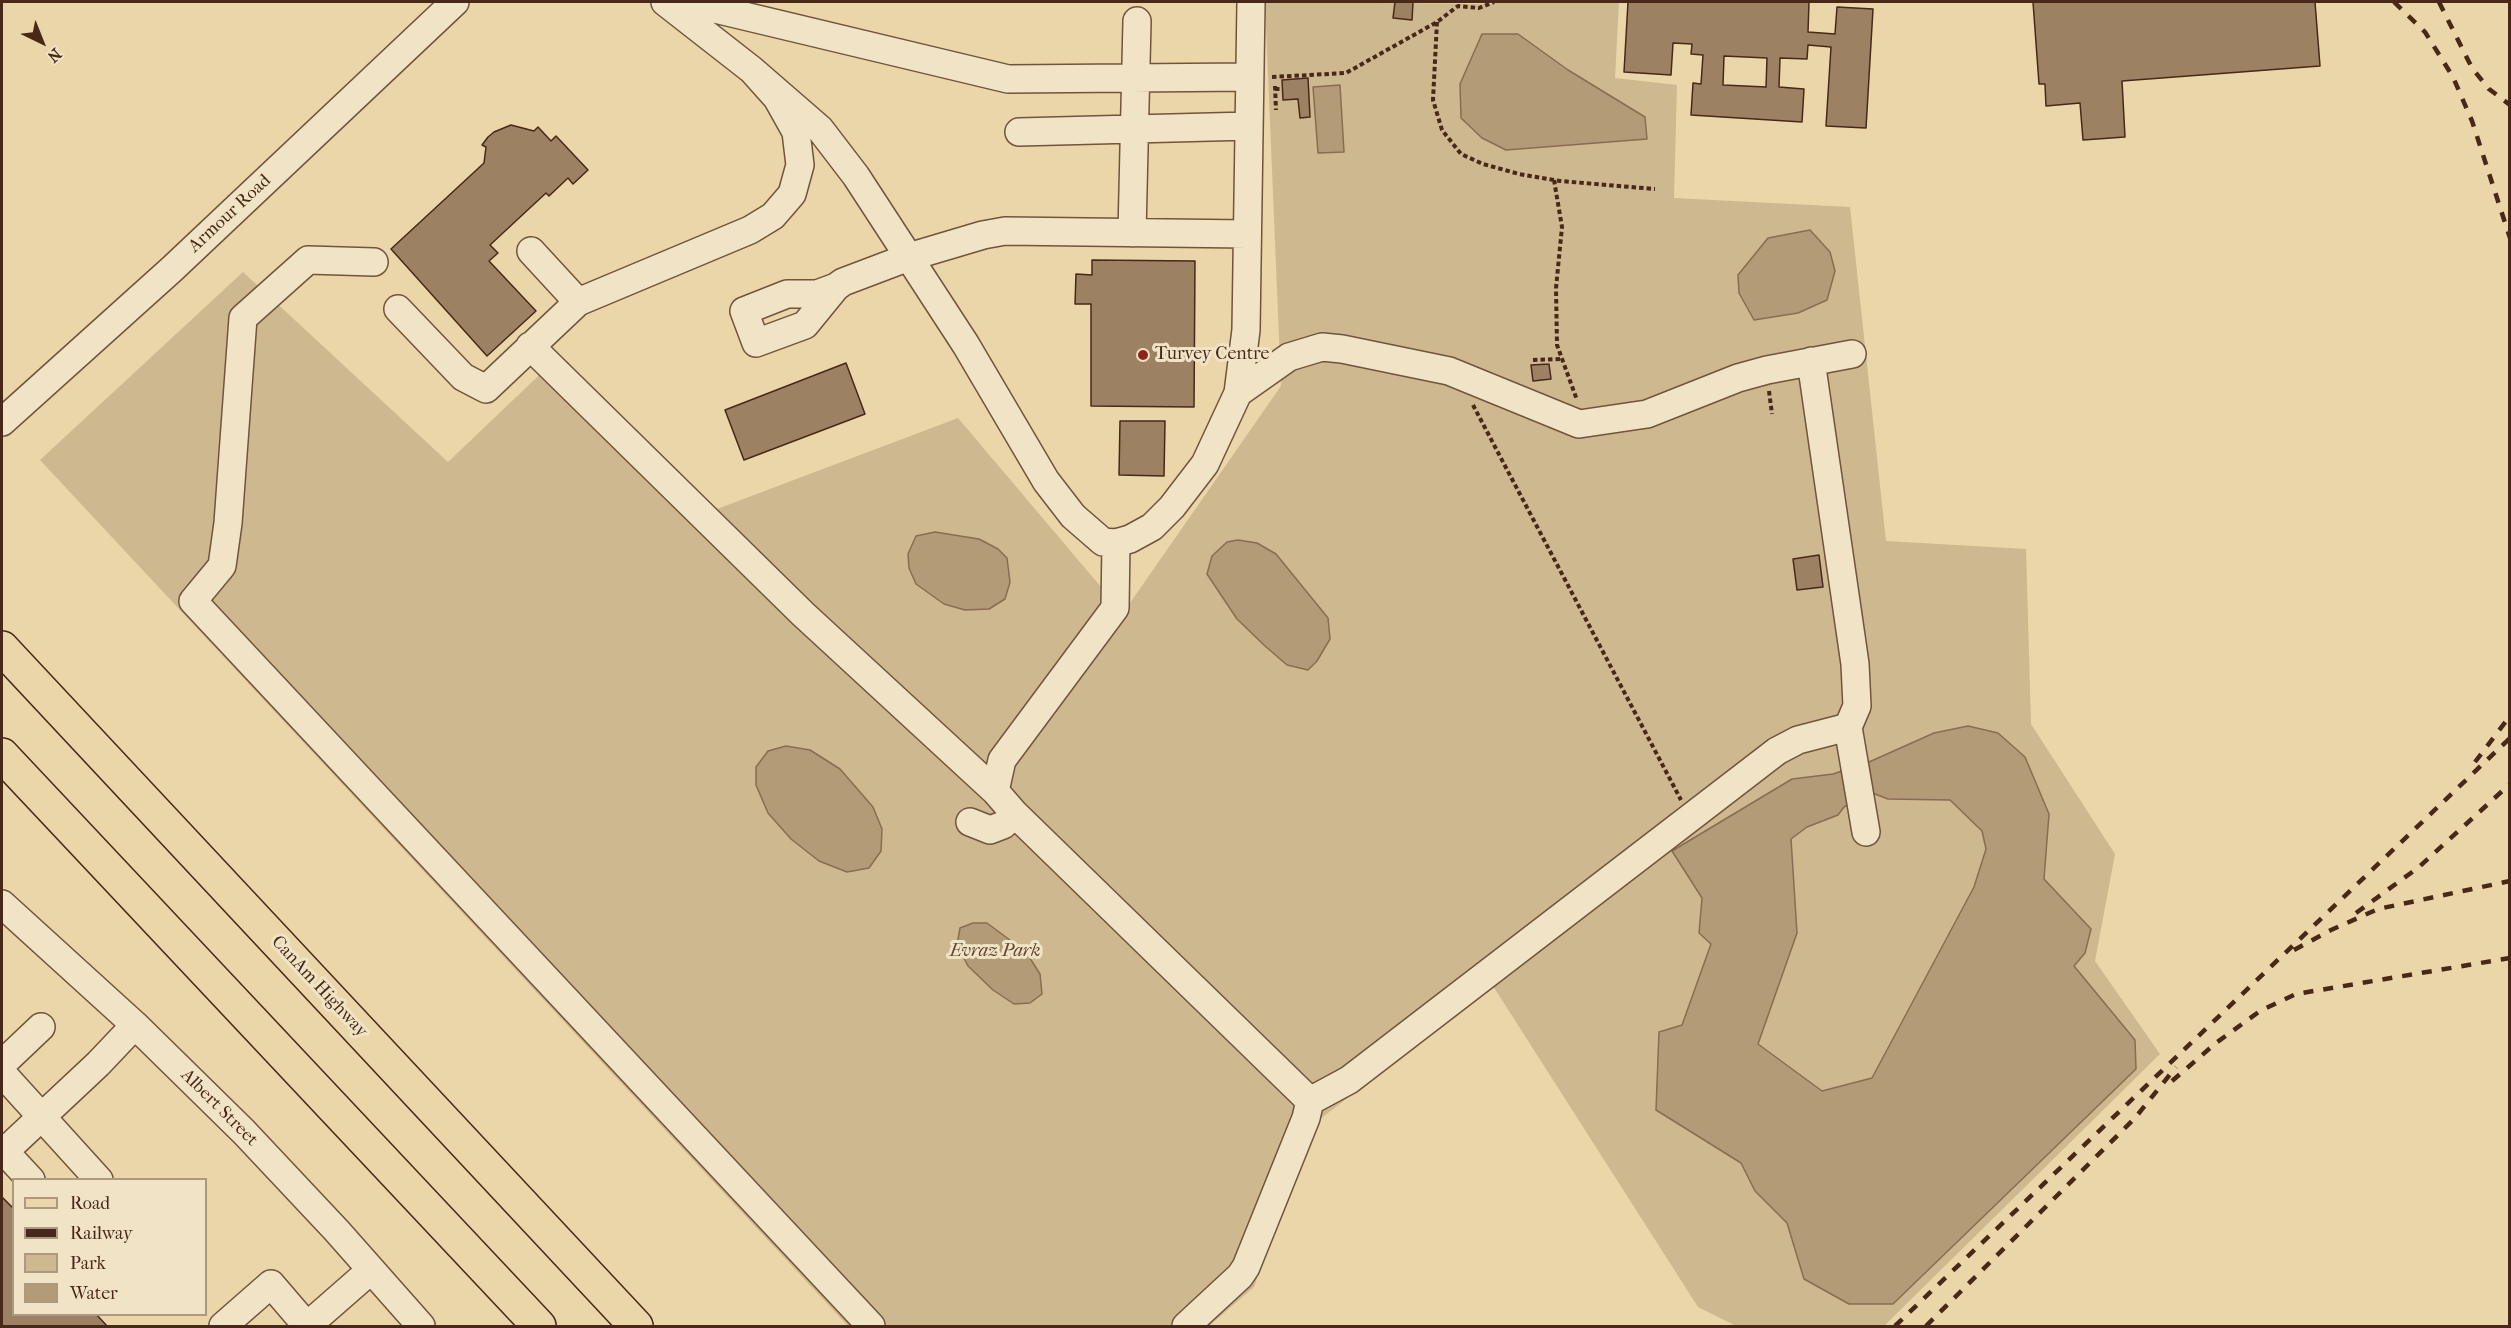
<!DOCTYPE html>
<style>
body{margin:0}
#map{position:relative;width:2511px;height:1328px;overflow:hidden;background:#ead6a8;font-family:"IM FELL French Canon",serif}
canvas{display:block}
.frame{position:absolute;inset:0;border:3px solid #482818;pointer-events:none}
.legend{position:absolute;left:12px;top:1178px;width:195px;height:138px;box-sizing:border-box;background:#f1e4c6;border:2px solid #ad9980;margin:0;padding:8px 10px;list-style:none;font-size:18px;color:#482818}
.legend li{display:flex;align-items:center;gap:12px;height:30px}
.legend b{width:30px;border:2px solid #ad9980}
.north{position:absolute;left:12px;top:12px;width:60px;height:60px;-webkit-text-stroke:4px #f1e4c6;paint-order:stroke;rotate:137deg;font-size:16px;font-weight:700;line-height:24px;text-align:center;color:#482818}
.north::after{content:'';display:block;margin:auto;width:21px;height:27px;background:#482818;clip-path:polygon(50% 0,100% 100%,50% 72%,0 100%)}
</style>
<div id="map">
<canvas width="2511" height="1328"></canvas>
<div class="frame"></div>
<ul class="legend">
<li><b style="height:8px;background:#ead6a8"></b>Road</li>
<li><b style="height:8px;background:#482818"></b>Railway</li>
<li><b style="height:16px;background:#ceb890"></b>Park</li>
<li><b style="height:16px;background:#b39b77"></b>Water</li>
</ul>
<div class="north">N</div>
</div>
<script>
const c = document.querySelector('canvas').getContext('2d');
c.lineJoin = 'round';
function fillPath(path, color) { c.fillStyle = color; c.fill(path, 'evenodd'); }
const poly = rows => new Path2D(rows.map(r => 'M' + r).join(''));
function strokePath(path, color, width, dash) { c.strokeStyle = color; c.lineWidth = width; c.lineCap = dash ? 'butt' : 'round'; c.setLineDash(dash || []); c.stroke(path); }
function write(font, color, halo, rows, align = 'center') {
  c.font = font + ' "IM FELL French Canon",serif'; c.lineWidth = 6; c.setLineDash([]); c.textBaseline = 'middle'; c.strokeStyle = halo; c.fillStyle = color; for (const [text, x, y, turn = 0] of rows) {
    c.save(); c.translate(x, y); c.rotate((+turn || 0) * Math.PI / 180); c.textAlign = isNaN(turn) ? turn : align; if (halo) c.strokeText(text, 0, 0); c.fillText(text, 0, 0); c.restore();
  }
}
const green = poly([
 [1265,2,1491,4,1496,2,1619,2,1615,78,1677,85,1674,198,1850,207,1886,541,2026,549,2031,724,2115,854,2095,961,2160,1054,1884,1326,1736,1326,1698,1307,1493,986,1315,1123,1254,1287,1209,1326,848,1326,40,460,243,272,448,462,554,361,717,509,958,418,1123,613,1281,386]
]);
const water = poly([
 [1482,34,1518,34,1568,70,1645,117,1647,139,1506,150,1482,138,1461,118,1460,84,1482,34],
 [1340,85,1344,152,1318,153,1313,87,1340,85],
 [1810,230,1830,252,1835,271,1827,300,1798,313,1754,320,1739,293,1738,275,1768,238,1810,230],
 [935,532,979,539,998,549,1007,558,1010,582,1005,599,989,609,965,610,944,604,916,584,909,568,908,554,916,536,935,532],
 [1238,540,1257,543,1276,554,1328,618,1330,639,1317,661,1308,670,1287,665,1265,646,1237,619,1207,574,1212,556,1227,542,1238,540],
 [1968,726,1998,733,2025,757,2049,814,2044,879,2091,929,2085,953,2074,966,2135,1040,2136,1069,1893,1304,1849,1304,1804,1279,1787,1223,1755,1191,1741,1163,1656,1110,1659,1032,1682,1025,1711,944,1699,933,1702,898,1672,851,1792,779,1833,774,1869,762,1934,733,1968,726],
 [1870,792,1888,799,1950,800,1982,831,1986,849,1974,887,1872,1078,1822,1091,1758,1044,1797,933,1791,839,1807,827,1838,815,1844,807,1870,792],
 [786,746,810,750,840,769,873,807,882,829,881,851,869,868,847,872,819,861,791,839,768,813,756,785,756,767,768,751,786,746],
 [973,923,987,923,1026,952,1040,974,1042,994,1030,1003,1014,1004,993,990,968,966,957,945,960,928,973,923]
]);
const building = poly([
 [1395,2,1413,2,1412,20,1393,18,1395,2],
 [1628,2,1809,2,1808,32,1835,34,1837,7,1873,9,1866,128,1826,126,1831,47,1808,45,1807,59,1780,58,1779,87,1804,89,1802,122,1691,115,1693,83,1701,84,1703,55,1691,54,1692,44,1673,43,1671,75,1624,72,1628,2],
 [1724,56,1767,58,1766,87,1723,85,1724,56],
 [2033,2,2315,2,2320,66,2122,81,2125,137,2083,140,2080,103,2046,106,2045,84,2039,84,2033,2],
 [1308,78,1310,117,1300,118,1298,99,1283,100,1282,80,1308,78],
 [511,125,534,131,538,127,551,141,556,136,588,170,573,184,568,178,549,196,546,193,490,245,498,253,489,261,536,311,487,356,391,249,484,163,486,147,482,145,488,137,494,132,511,125],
 [1092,260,1195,261,1194,407,1091,406,1091,304,1075,304,1076,274,1092,275,1092,260],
 [846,363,865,414,744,460,725,410,846,363],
 [1549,364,1551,379,1533,381,1531,365,1549,364],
 [1120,421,1165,421,1164,476,1119,475,1120,421],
 [1819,555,1823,587,1797,590,1793,559,1819,555],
 [2,1197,14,1209,14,1314,96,1314,107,1326,2,1326,2,1197]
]);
const path = poly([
 [1437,22,1433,100,1442,130,1461,154,1483,164,1519,174,1560,181,1655,189],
 [1272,77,1346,73,1437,22,1458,6,1479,8,1494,2],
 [1275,86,1276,110],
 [1275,89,1283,89],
 [1554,180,1562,227,1556,288,1557,345,1577,400],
 [1533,360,1561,359],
 [1769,391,1772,414],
 [1473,405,1681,800]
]);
const minor = poly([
 [686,2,1008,79,1249,77],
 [752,70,820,129,856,176,966,345,1046,481,1073,516,1103,542,1116,543,1130,539,1152,527,1172,507,1205,464,1238,393,1246,330,1251,2],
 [1019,132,1249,126],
 [1132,233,1137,21],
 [531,251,578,302,750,230,773,216,792,194,800,165,796,132,777,98,752,70,665,2],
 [374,262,308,260,243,318,228,523,222,566,193,601,871,1326],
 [836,287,817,294,787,294,744,311,756,343,805,325,836,287,843,282,909,257,983,235,1005,231,1247,234],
 [398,309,463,377,486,389,578,302],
 [530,346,803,614,995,791],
 [1811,361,1855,664,1857,706,1848,727,1866,832],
 [1238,393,1289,357,1322,347,1342,349,1449,371,1579,424,1647,414,1738,378,1767,370,1852,354],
 [2,422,172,269,455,2],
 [1116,543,1115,608,1002,760,995,791,1015,814,1310,1101],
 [970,822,990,830,1003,825,1015,814],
 [2,904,135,1025,244,1132,337,1231,421,1326],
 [2,1064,41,1027],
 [2,1073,99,1180],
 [5,1152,31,1180],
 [2,1154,98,1064,135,1025],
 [223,1326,271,1284,307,1326,371,1270],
 [1186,1326,1240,1276,1246,1267,1306,1118,1310,1101,1349,1080,1777,751,1798,740,1848,727]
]);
const major = poly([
 [2,648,636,1326],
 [2,755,539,1326]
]);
const rail = poly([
 [2394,2,2425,32,2453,77,2472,121,2510,238],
 [2439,2,2472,68,2489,89,2510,105],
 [2475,762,2510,716],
 [2356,913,2419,867,2510,784],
 [2294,950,2331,930,2378,909,2510,881],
 [2172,1081,2216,1043,2260,1011,2296,994,2510,958],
 [1895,1326,2510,738],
 [1926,1326,2135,1118,2176,1067]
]);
const markers = [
 [1143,355,6,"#8f2418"]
];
const streetNames = [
 ["Armour Road",230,214,-43],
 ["CanAm Highway",319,987,47],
 ["Albert Street",219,1108,45]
];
const poiNames = [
 ["Turvey Centre",1155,355]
];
const parkNames = [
 ["Evraz Park",995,952]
];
fillPath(green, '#ceb890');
fillPath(water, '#b39b77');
strokePath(water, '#886d51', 1.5);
fillPath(building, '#9c8263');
strokePath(building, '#482818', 1.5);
strokePath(minor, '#70543c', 30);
strokePath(major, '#482818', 36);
strokePath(path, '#482818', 4, [4.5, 3]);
strokePath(minor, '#f1e4c6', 27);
strokePath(major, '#ead6a8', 33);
strokePath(rail, '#482818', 4.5, [10, 10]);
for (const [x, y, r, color] of markers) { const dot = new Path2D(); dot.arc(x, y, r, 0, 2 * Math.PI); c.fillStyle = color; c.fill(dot); strokePath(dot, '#f1e4c6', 2); }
write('18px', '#482818', '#f1e4c6', streetNames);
write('18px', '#482818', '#f1e4c6', poiNames, 'left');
write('italic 18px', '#634530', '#f1e4c6', parkNames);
</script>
